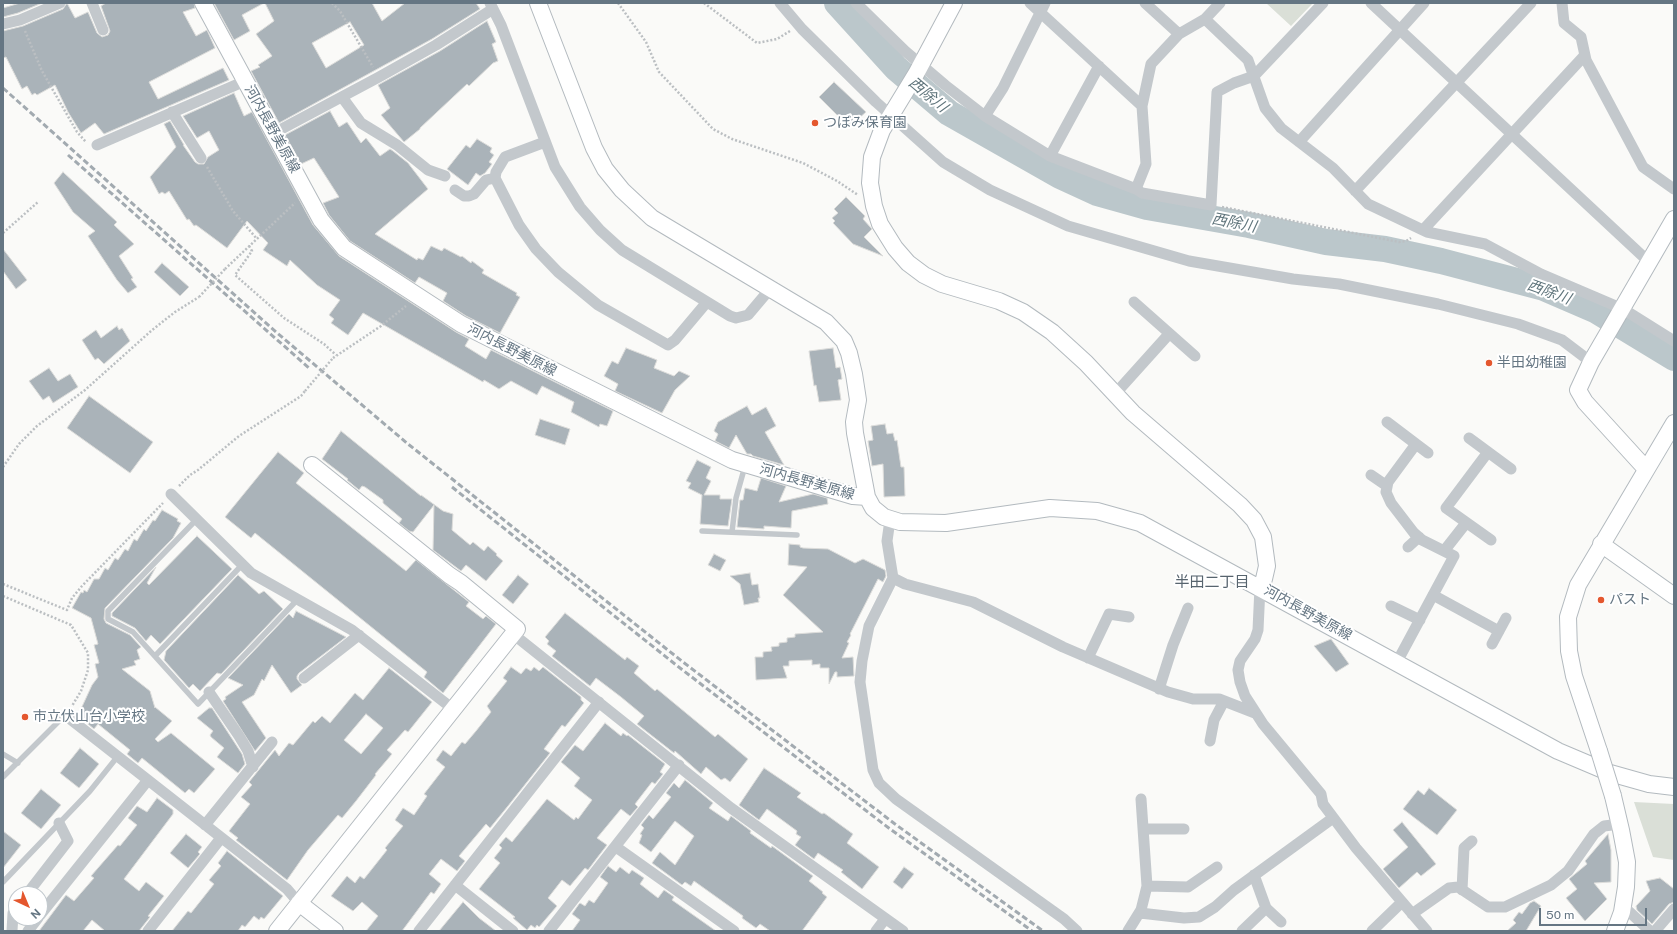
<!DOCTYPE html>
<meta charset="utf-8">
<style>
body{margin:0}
#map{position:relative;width:1677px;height:934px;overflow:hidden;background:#fafaf8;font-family:"Public Sans",sans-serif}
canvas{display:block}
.frame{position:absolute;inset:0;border:4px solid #657683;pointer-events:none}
.north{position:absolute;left:8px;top:886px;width:40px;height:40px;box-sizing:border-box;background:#fff;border:1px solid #c1c8cd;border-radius:50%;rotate:136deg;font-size:11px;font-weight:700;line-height:16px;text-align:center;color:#657683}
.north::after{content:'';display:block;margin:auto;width:14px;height:18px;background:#e4572e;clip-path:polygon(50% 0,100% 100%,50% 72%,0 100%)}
.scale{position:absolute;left:1539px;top:908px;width:108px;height:18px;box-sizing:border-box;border:2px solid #657683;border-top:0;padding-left:5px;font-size:12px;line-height:14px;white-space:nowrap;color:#657683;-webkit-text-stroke:3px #fff;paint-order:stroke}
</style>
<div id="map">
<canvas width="1677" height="934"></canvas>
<div class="frame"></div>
<div class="north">N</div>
<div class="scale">50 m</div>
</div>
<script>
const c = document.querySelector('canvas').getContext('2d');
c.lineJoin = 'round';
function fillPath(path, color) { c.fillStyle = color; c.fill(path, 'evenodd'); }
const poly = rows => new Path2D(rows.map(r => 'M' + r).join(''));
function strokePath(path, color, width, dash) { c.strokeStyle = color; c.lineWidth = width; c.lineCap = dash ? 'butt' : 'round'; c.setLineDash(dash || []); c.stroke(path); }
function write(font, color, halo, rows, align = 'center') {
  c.font = font + ' "Public Sans","Noto Sans JP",sans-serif'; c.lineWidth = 4; c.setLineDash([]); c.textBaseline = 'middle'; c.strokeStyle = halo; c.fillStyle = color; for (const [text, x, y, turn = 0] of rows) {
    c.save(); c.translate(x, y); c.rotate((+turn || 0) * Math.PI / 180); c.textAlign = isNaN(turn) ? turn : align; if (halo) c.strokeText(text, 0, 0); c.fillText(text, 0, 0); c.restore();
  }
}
const green = poly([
 [1266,3,1313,3,1291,26],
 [1634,802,1674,804,1674,860,1653,857]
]);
const river = poly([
 [837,3,896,68,949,113,1060,176,1097,193,1147,207,1249,225,1326,242,1385,249,1441,261,1544,288,1595,310,1674,358]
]);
const building = poly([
 [20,3,42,3,18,13,3,17,3,8,20,3],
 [67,3,75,18,88,12,97,33,102,37,108,35,110,31,101,6,106,3,194,3,195,8,183,12,196,36,207,30,215,48,149,82,158,99,223,68,229,80,104,134,95,123,81,133,68,112,55,85,37,95,35,93,32,95,27,86,22,89,6,57,3,58,3,31,23,26,63,9,67,3],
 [214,3,264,3,242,15,250,31,234,40,214,3],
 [265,3,372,3,382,21,405,3,476,3,480,9,432,39,279,123,251,71,260,67,258,65,272,56,256,34,274,21,265,3],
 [350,22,364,45,326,68,312,43,350,22],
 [487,21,496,42,492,44,498,61,493,63,469,86,467,84,420,128,420,129,404,142,381,115,390,108,378,85,440,51,487,21],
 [834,82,866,112,849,127,819,97,834,82],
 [234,93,244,116,252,112,313,225,339,256,456,332,469,339,465,346,486,359,491,350,613,411,607,426,600,424,599,427,571,412,574,402,542,386,537,395,511,381,499,389,484,380,483,382,363,313,348,335,331,323,334,319,329,315,340,300,317,285,290,260,287,266,263,250,268,243,247,221,227,248,196,225,194,226,189,219,187,220,169,191,165,194,162,192,159,194,150,177,176,147,164,124,170,121,184,145,183,145,195,162,198,164,204,164,208,157,219,150,209,131,197,138,183,116,234,93],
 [330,111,339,127,347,122,361,143,366,138,380,156,390,149,393,151,408,163,428,189,375,234,417,260,418,258,423,260,431,246,442,251,444,248,461,257,462,256,471,263,472,261,484,270,482,273,517,293,516,295,520,297,500,333,466,316,443,301,447,293,419,277,415,283,350,241,329,215,323,203,339,197,314,158,301,164,285,135,330,111],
 [477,139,492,148,490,152,494,155,489,162,492,164,485,173,480,176,476,173,468,185,447,169,466,145,470,148,477,139],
 [63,172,117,222,114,225,134,244,119,256,133,278,131,279,137,287,128,293,117,280,88,236,95,231,73,212,54,183,63,172],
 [846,197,865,216,863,219,872,229,864,237,883,256,853,244,833,223,835,221,832,218,838,213,834,209,846,197],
 [3,249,27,280,16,289,3,271,3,249],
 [162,263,189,287,180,296,154,272,162,263],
 [117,326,119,330,122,328,130,341,104,364,98,358,95,360,82,340,96,330,101,338,117,326],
 [626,348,657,360,654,368,674,376,679,371,690,376,675,390,662,413,615,391,618,384,604,376,612,361,618,364,626,348],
 [833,348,836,368,840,367,842,379,838,380,841,400,819,402,816,385,814,386,809,351,833,348],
 [49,368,58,381,70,374,78,387,53,403,49,396,43,400,29,381,49,368],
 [89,396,153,442,130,473,67,428,89,396],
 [747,406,752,415,766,407,776,426,765,432,784,465,753,456,751,454,747,454,736,435,729,448,715,441,718,434,714,431,718,422,747,406],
 [540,419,570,429,565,445,535,435,540,419],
 [885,424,887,434,893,433,895,441,897,440,901,467,904,467,905,496,884,497,883,464,872,466,868,441,873,440,871,426,885,424],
 [341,431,421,496,421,495,443,511,453,514,452,530,470,545,473,542,484,551,488,546,497,554,496,555,503,561,486,581,466,565,461,571,433,550,434,505,413,532,409,531,399,523,402,519,383,503,383,500,365,487,362,486,359,490,347,480,348,479,322,459,341,431],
 [278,452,304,473,296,483,406,571,416,560,469,602,466,606,483,619,486,616,496,624,443,693,424,677,427,672,255,533,251,538,225,517,278,452],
 [697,460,711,467,706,478,711,481,704,495,720,495,720,499,732,499,728,526,700,524,702,495,688,488,691,483,686,481,697,460],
 [761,478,786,486,779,502,813,494,827,498,828,504,792,511,791,528,764,526,764,529,737,527,740,500,743,500,745,488,757,491,761,478],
 [162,510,178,519,177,521,181,523,173,538,105,608,104,619,106,623,130,635,141,647,137,650,140,659,134,661,136,665,122,669,150,691,155,708,155,707,172,721,155,739,158,742,171,733,215,769,194,793,189,789,185,793,142,758,138,763,127,754,130,750,98,724,94,729,82,719,80,711,92,685,98,677,95,664,99,663,94,645,98,644,91,618,72,608,81,592,83,593,84,590,87,592,94,579,99,579,105,568,108,570,115,558,118,560,125,549,128,551,134,539,137,541,144,529,146,531,153,520,155,521,162,510],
 [197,536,232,569,160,644,151,635,146,641,135,628,112,616,112,613,156,567,147,583,149,585,197,536],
 [789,544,800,545,800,547,803,548,828,549,855,563,863,559,885,570,886,576,883,582,878,579,850,634,851,635,847,642,849,643,842,658,853,657,854,676,837,677,837,672,835,672,829,684,829,668,820,668,820,664,812,665,812,660,789,661,789,666,783,666,787,678,756,680,755,657,763,657,763,652,772,651,771,647,779,646,779,643,787,642,787,638,795,637,795,634,823,632,783,595,807,567,788,565,789,544],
 [714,554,726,560,720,571,708,565,714,554],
 [750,573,752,585,758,584,760,598,758,598,759,602,744,605,740,584,730,576,750,573],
 [238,575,259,594,264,591,283,609,221,674,217,673,200,691,193,684,189,688,164,660,166,651,238,575],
 [518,575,529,584,513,604,502,595,518,575],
 [296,611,346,637,299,673,297,676,297,679,302,685,291,693,272,665,264,681,262,679,254,695,242,702,266,738,255,751,223,701,226,699,225,697,243,685,228,678,289,614,293,618,296,611],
 [565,613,625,660,627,657,639,666,634,673,655,691,657,689,715,737,718,734,748,759,730,782,725,778,721,780,706,767,701,774,675,751,674,753,637,724,644,716,621,697,596,678,590,686,552,656,556,651,547,644,549,641,545,637,565,613],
 [1331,639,1349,664,1336,672,1314,646,1331,639],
 [511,667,521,674,526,668,531,671,534,667,539,671,543,667,581,697,581,700,584,703,565,727,562,725,544,749,550,753,508,806,490,828,486,824,459,856,465,861,457,871,441,859,429,874,441,884,434,894,431,892,402,931,366,931,378,916,362,902,353,911,331,896,347,876,355,883,360,876,364,879,387,850,385,848,403,826,395,820,403,808,414,815,427,796,424,794,445,767,436,760,443,750,451,756,462,742,465,744,476,731,491,712,487,706,507,681,503,678,511,667],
 [389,668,432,702,408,732,405,730,387,750,392,754,375,774,376,775,356,801,342,818,338,815,308,850,287,880,236,840,238,838,229,831,250,804,241,797,252,785,249,782,275,750,279,756,289,743,293,745,313,721,315,723,322,716,330,723,355,693,363,700,389,668],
 [366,714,383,728,361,754,344,740,366,714],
 [209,708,212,708,242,754,245,764,238,773,217,757,224,748,211,737,210,735,213,731,197,718,209,708],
 [605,723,621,736,623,733,627,736,628,735,665,764,660,772,663,774,655,784,652,782,635,804,638,807,630,816,621,809,597,838,607,845,597,858,588,870,585,868,570,886,562,880,548,898,557,906,539,927,537,925,535,928,531,925,527,930,513,918,515,917,479,889,500,863,494,858,502,848,499,845,506,837,512,842,547,799,574,820,576,817,578,819,592,800,574,786,580,778,561,762,575,745,583,751,605,723],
 [80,748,99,764,79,788,60,773,80,748],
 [764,768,801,793,797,797,822,814,824,813,853,834,847,843,879,867,862,889,841,872,843,870,818,853,814,859,795,845,801,837,796,834,797,831,767,809,759,820,739,805,764,768],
 [685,780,713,803,709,808,728,821,731,816,751,831,750,833,771,848,772,846,813,876,809,881,823,892,822,893,827,897,802,931,770,931,760,924,756,928,742,918,743,916,694,881,691,886,685,882,682,885,652,863,660,852,675,865,694,836,675,821,651,852,639,843,642,835,640,834,644,828,641,825,649,815,653,819,671,797,666,793,674,783,679,788,685,780],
 [1429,788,1457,810,1437,835,1403,809,1418,790,1424,795,1429,788],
 [41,789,61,805,41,829,21,813,41,789],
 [157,798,173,810,173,814,124,879,139,891,146,882,164,896,148,916,150,917,139,931,105,931,92,920,83,931,39,931,66,895,74,901,94,878,91,876,118,845,120,846,137,825,128,818,137,806,147,812,157,798],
 [1402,822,1436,864,1421,876,1417,872,1399,888,1383,869,1408,847,1393,830,1402,822],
 [3,831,21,845,3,868,3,831],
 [186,834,202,847,198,852,200,854,188,868,170,853,186,834],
 [1608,834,1611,850,1611,882,1594,883,1607,899,1585,921,1566,898,1577,889,1569,879,1587,864,1585,861,1608,834],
 [227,851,283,896,264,919,261,917,259,920,254,916,245,927,242,925,238,931,172,931,188,911,191,913,214,884,209,880,221,866,218,863,227,851],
 [608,866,616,872,620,867,629,874,632,870,644,878,640,884,658,898,664,890,674,897,672,900,716,931,572,931,580,920,572,914,579,904,580,903,585,906,589,900,594,903,608,883,600,877,608,866],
 [904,867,914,874,902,889,893,882,904,867],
 [1660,878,1674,889,1674,902,1669,904,1652,924,1637,910,1636,906,1650,891,1646,881,1660,878],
 [1534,901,1541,906,1526,931,1507,931,1516,923,1513,920,1519,912,1522,914,1530,903,1534,901],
 [463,902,479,918,496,931,439,931,463,902]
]);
const path = poly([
 [332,3,340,11,373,67],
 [618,3,646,42,659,72,713,129,732,139,803,163,837,181,858,195],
 [704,3,757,43,777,39,790,31],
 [25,31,42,71,77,132,86,142],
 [207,167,233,211,257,239],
 [1222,207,1399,242,1406,241,1411,238],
 [3,233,38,202],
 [249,246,252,251,235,275,284,318,324,344,336,355],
 [225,269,295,203],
 [333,358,381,326,406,306],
 [3,467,19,444,37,426,85,390,151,331,175,312,199,297],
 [179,486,190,475,198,470,239,436,301,396,305,391],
 [3,584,67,610,72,598,82,586,163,503],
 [3,596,71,625,88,653,88,670,81,691,72,706]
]);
const lane = poly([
 [197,519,108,611,108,619,133,632,198,704,298,599],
 [702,531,797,535],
 [732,532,736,498,745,466],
 [155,656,242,565],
 [3,754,18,763],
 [3,777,65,715],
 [3,882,90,791,118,756]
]);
const street = poly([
 [92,3,103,30],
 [490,3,501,25,555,167,580,207,600,230,622,250,730,316,736,318,748,315,770,289],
 [780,3,802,29,876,102,943,162,990,190,1068,226,1189,261,1293,279,1339,284,1438,304,1518,324,1562,340,1591,362],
 [856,3,905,51,945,85,985,116,1050,156,1136,189,1146,164,1142,106,1151,64,1179,34,1205,19,1220,3],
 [1030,3,1142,106],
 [1145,3,1179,34],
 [1371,3,1649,262],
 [1562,3,1564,23,1581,37,1586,60,1643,167,1674,189],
 [1205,19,1248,60,1265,108,1281,128,1333,168,1368,204,1427,232,1485,244,1541,274,1623,309,1674,341],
 [3,24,20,20,60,3],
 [342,97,361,123,397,145,428,170,445,176],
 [172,112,201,158],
 [985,116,1003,88,1045,3],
 [274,133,379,77,436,45,493,9],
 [545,142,505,157,496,172,495,178,519,225,536,249,558,272,598,305,668,345,675,340,707,302],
 [1299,142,1424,3],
 [97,145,245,81],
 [1050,156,1099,66],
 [1136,189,1142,193,1211,205,1217,92,1234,83,1254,76,1323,3],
 [455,190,464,196,469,196,474,194,486,180,495,178],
 [1355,191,1531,3],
 [1423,230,1585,55],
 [1134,302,1195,356],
 [1115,394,1169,334],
 [1387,422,1416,444,1388,482,1386,492,1391,503,1414,533,1422,540,1454,556,1397,662],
 [1469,438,1511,469],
 [1416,444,1428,453],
 [1488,452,1446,508,1491,540],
 [1371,475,1387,486],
 [171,494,251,573,352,630,453,709],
 [890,520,887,541,893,578,869,626,862,661,860,682,873,770,879,783,896,799,1064,919,1077,931],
 [1408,547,1419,537],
 [1444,551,1466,523],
 [893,578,905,584,973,602,1063,647,1168,692,1193,699,1219,699,1255,713],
 [1260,587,1258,630,1255,639,1240,661,1238,670,1240,682,1245,696,1263,724,1321,794,1323,804,1356,848,1427,931],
 [1433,595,1499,631],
 [1391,606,1420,620],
 [513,634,731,808,903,931],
 [1492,644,1506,618],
 [1088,658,1109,614,1129,617],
 [304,678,359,635],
 [1159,689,1173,645,1188,608],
 [209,692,239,736,248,751,253,767],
 [65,715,287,889,299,903],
 [1210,741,1214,720,1224,701],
 [205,825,272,742],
 [1143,829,1184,829],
 [616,847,734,931],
 [1254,875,1266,908,1281,922],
 [455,885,513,931],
 [1147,886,1188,887,1217,867],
 [1462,890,1464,848,1472,841],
 [27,894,68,841,59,823],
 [1623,906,1650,931],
 [1140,913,1184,918,1199,917,1215,907,1234,890,1333,818],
 [1412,914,1449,888,1458,887,1488,907,1505,907,1551,885,1568,871,1594,834,1604,826,1620,824],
 [40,915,148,780],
 [12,931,13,913,16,909],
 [28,931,38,918],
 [148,931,221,838],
 [419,931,599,702],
 [549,931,679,765],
 [876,931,885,919],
 [1128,931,1141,910,1147,886,1141,799],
 [1242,931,1266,908],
 [1372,931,1402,902],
 [1655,931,1674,909]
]);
const secondary = poly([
 [203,3,321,220,344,248,461,324,732,460,853,496,867,497],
 [538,3,594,148,605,169,622,190,652,218,826,322,844,341,849,353,854,374,858,400,854,422,855,433,867,497,873,508,884,517,900,522,946,523,1050,508,1097,511,1140,523,1558,751,1610,773,1649,784,1674,787],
 [954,3,916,74,882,130,872,157,870,183,874,206,880,224,895,248,908,263,924,275,942,284,999,301,1023,312,1052,332,1086,363,1133,413,1240,505,1254,520,1263,537,1267,566,1264,579,1260,587],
 [1646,469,1585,402,1578,390,1591,362,1674,219],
 [1601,544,1674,596],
 [1599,751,1574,676,1569,651,1568,617,1578,585,1674,423],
 [1613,796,1621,830,1627,862,1626,887,1622,912,1615,931],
 [299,903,335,931],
 [277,931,517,629,461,583,449,575,312,465]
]);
const rail = poly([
 [3,88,276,332,408,444,683,662,895,824,1043,931],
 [68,155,309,368],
 [452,487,680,668,890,829,1032,931]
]);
const pathBridge = poly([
 [199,297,225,269],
 [305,391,333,358]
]);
const secondaryBridge = poly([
 [1599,751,1613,796]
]);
const markers = [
 [815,123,4,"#e4572e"],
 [1489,363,4,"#e4572e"],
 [1601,600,4,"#e4572e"],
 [25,717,4,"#e4572e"]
];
const poiNames = [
 ["つぼみ保育園",823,123],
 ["半田幼稚園",1497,363],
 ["パスト",1609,600],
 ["市立伏山台小学校",33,717]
];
const streetNames = [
 ["河内長野美原線",272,129,61],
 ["河内長野美原線",512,350,27],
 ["河内長野美原線",807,482,16],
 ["河内長野美原線",1308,613,29]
];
const waterNames = [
 ["西除川",928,95,40],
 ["西除川",1234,223,11],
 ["西除川",1549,292,20]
];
const neighbourhoodNames = [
 ["半田二丁目",1212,582]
];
fillPath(green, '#dadfd7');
strokePath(river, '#bbc7cb', 26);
fillPath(building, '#aab3b9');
strokePath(building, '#dcdcda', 1);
strokePath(secondary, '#b3babf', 18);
strokePath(path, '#bbbfc2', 2.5, [2, 2]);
strokePath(lane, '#c3c8cc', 5.5);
strokePath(street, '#c3c8cc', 11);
strokePath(secondary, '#fff', 16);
strokePath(rail, '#a2aab0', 3, [6, 3]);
strokePath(secondaryBridge, '#b3babf', 18, []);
strokePath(pathBridge, '#bbbfc2', 2.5, [2, 2]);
strokePath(secondaryBridge, '#fff', 16);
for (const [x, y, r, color] of markers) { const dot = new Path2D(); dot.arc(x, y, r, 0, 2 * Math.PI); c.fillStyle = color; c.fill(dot); strokePath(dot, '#fff', 1.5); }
write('14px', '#657683', '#fff', poiNames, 'left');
write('14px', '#657683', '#fff', streetNames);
write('italic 15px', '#60757c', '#fff', waterNames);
write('15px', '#57646e', '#fff', neighbourhoodNames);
</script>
